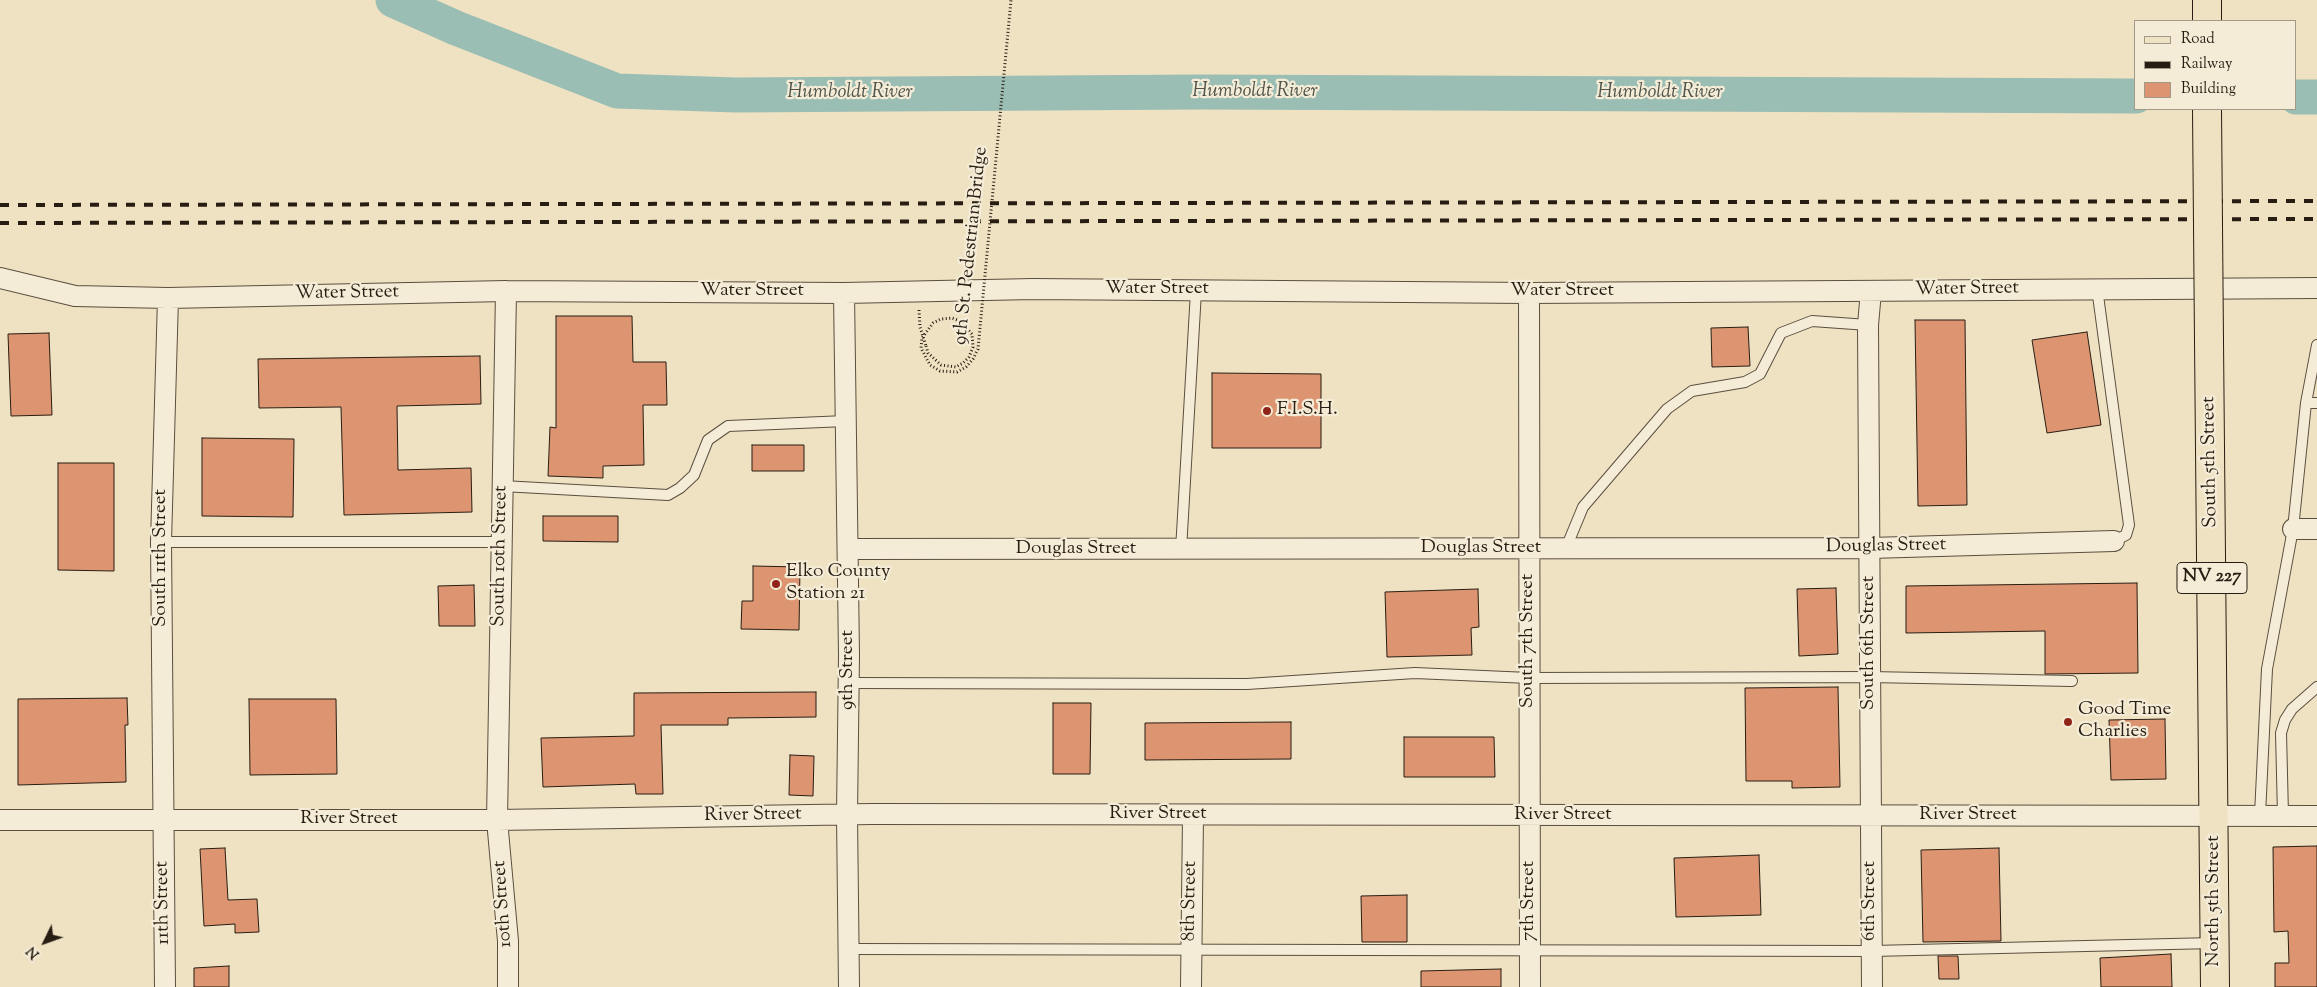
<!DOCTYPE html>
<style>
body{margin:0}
#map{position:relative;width:2317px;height:987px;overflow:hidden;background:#efe2c2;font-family:"Sorts Mill Goudy",serif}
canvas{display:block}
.legend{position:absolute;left:2134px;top:20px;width:162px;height:90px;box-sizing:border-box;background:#f5ecd7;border:1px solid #a39989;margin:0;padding:6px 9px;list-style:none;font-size:15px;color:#281d13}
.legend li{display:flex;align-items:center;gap:10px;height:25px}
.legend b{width:25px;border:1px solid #a39989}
.north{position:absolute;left:20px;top:917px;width:50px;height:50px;-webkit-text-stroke:4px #f5ecd7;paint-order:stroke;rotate:228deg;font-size:14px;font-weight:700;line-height:20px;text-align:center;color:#281d13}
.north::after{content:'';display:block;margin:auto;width:18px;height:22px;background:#281d13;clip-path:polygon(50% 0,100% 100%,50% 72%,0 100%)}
</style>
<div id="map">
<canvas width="2317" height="987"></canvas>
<ul class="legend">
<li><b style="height:6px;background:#efe2c2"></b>Road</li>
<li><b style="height:6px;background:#281d13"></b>Railway</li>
<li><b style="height:14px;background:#dd9571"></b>Building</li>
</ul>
<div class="north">N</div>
</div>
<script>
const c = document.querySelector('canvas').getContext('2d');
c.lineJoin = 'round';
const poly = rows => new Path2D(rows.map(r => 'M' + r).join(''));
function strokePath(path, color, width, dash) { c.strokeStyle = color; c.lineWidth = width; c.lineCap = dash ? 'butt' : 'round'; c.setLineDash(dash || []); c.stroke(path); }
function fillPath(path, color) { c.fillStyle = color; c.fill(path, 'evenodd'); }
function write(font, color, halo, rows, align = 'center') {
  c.font = font + ' "Sorts Mill Goudy",serif'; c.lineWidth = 4.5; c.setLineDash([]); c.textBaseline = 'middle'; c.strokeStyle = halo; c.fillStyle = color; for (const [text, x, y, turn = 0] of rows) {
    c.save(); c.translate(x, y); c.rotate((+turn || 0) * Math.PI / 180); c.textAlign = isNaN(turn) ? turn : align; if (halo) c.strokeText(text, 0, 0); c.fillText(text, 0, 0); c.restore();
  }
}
const river = poly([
 [393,0,456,28,617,91,736,95,1201,92,2136,96],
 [2296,97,2317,97]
]);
const building = poly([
 [556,316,632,316,633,362,666,362,667,405,643,405,644,465,603,466,603,478,548,476,550,427,556,428,556,316],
 [1915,320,1965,320,1967,505,1918,506,1915,320],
 [1748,327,1750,366,1712,367,1711,328,1748,327],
 [2087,332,2101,425,2047,433,2032,340,2087,332],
 [49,333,52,415,11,416,8,334,49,333],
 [480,356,481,404,397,406,398,470,471,468,472,512,344,515,341,407,259,408,258,359,480,356],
 [1212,373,1321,374,1321,448,1212,448,1212,373],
 [202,438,294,439,293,517,202,516,202,438],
 [752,445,804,445,804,471,752,471,752,445],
 [58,463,114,463,114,571,58,570,58,463],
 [543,516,618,516,618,542,543,541,543,516],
 [753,566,800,567,799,630,741,629,742,601,753,601,753,566],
 [2137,583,2138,673,2045,674,2045,631,1906,633,1906,586,2137,583],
 [474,585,475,626,439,626,438,586,474,585],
 [1836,588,1838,654,1799,656,1797,589,1836,588],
 [1478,589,1479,627,1471,628,1472,655,1387,657,1385,592,1478,589],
 [1838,687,1840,787,1792,788,1792,781,1746,781,1745,688,1838,687],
 [816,692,816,717,728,718,728,725,661,725,663,794,636,794,635,784,543,787,541,738,634,736,634,693,816,692],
 [127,698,128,725,125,725,126,782,18,785,18,699,127,698],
 [249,699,336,699,337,774,250,775,249,699],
 [1053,703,1091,703,1090,774,1053,774,1053,703],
 [2165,719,2166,779,2111,780,2109,720,2165,719],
 [1291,722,1291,759,1145,760,1145,723,1291,722],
 [1404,737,1494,737,1495,777,1404,777,1404,737],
 [790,755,814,756,813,796,789,795,790,755],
 [2317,846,2317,987,2275,987,2275,963,2289,963,2288,931,2274,932,2273,847,2317,846],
 [225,848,228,900,257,899,259,932,235,933,235,924,204,926,200,849,225,848],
 [1999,848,2001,941,1923,942,1921,850,1999,848],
 [1759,855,1761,915,1676,917,1674,858,1759,855],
 [1407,895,1407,942,1362,942,1361,896,1407,895],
 [2171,954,2172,987,2101,987,2100,958,2171,954],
 [1938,956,1958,956,1959,979,1939,979,1938,956],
 [229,966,229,987,194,987,194,968,229,966],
 [1501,969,1501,987,1421,987,1421,971,1501,969]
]);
const path = poly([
 [919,310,920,327,926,346]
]);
const service = poly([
 [2097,288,2129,525,2126,535,2114,541],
 [2306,403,2317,403],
 [502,486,668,495,680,488,694,475,708,440,728,426,846,421],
 [161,542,501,542],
 [1566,548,1583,507,1667,409,1692,391,1745,382,1760,374,1781,333,1812,321,1868,325],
 [1181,550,1196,291],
 [850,683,1247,684,1415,673,1529,678,1870,677,2072,681],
 [2260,815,2267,669,2293,529,2306,403,2317,345],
 [2283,815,2281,733,2285,720,2292,709,2317,687],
 [849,949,1872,951,2214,943]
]);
const minor = poly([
 [0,278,75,296,168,298,506,291,844,293,1033,289,1529,293,2317,288],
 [506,291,497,820,508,941,508,987],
 [1871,291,1868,325,1872,987],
 [844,293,849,655,847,815,849,987],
 [1529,293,1530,987],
 [2293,529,2317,529],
 [848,549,1870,548,2114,541],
 [0,820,497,820,872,814,2317,816],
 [165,987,161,542,168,298],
 [1191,987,1193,816]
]);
const primary = poly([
 [2207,0,2207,21],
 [2209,341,2215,987]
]);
const rail = poly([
 [0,205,2317,201],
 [0,223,2317,219]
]);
const pathBridge = poly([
 [926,346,928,353,941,365,956,367,963,363,969,357,973,347,972,334,960,321,952,318,941,319,933,323,922,338,921,348,930,365,940,371,957,372,966,367,973,359,978,349,1011,0]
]);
const primaryBridge = poly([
 [2207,109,2209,341]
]);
const markers = [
 [1267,411,5,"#8f2418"],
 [776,584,5,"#8f2418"],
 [2068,722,5,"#8f2418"]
];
const shields = [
 [2212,578,70]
];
const shieldNames = [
 ["NV 227",2212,578]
];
const streetNames = [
 ["9th St. Pedestrian Bridge",972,246,-84],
 ["Water Street",1157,290],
 ["Water Street",1967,290,-1],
 ["Water Street",752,292],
 ["Water Street",1562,292],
 ["Water Street",347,294,-1],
 ["South 5th Street",2211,462,-91],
 ["Douglas Street",1886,547,-1],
 ["Douglas Street",1481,549],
 ["Douglas Street",1076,550],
 ["South 10th Street",501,556,-89],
 ["South 11th Street",162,558,-90],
 ["South 7th Street",1529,641,-90],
 ["South 6th Street",1870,643,-90],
 ["9th Street",849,670,-90],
 ["River Street",1158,815],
 ["River Street",753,816,-1],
 ["River Street",1563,816],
 ["River Street",1968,816],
 ["River Street",349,820],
 ["8th Street",1191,901,-89],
 ["7th Street",1530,901,-90],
 ["6th Street",1871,901,-90],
 ["North 5th Street",2215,901,-90],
 ["11th Street",164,903,-91],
 ["10th Street",504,904,-94]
];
const poiNames = [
 ["F.I.S.H.",1277,411],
 ["Elko County",786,573],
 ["Station 21",786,595],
 ["Good Time",2078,711],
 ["Charlies",2078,733]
];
const waterNames = [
 ["Humboldt River",1255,93],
 ["Humboldt River",850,94],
 ["Humboldt River",1660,94]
];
strokePath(river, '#9abdb4', 35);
fillPath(building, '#dd9571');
strokePath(building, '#281d13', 1);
strokePath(service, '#5a4e3f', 12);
strokePath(minor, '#5a4e3f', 22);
strokePath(primary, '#281d13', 30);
strokePath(path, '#281d13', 3, [1, 2.5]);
strokePath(service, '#f5ecd7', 10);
strokePath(minor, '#f5ecd7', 20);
strokePath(primary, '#efe2c2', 28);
strokePath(rail, '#281d13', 4, [9, 9]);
strokePath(primaryBridge, '#281d13', 30, []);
strokePath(pathBridge, '#281d13', 3, [1, 2.5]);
strokePath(primaryBridge, '#efe2c2', 28);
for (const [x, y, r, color] of markers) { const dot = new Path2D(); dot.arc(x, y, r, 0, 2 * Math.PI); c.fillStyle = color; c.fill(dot); strokePath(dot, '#f5ecd7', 2); }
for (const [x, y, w] of shields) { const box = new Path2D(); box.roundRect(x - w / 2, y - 15.5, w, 31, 4); c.fillStyle = '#f5ecd7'; c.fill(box); strokePath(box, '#281d13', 1); }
write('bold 18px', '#281d13', null, shieldNames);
write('19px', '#281d13', '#f5ecd7', streetNames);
write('19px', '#281d13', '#f5ecd7', poiNames, 'left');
write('italic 20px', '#50554b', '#f5ecd7', waterNames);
</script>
